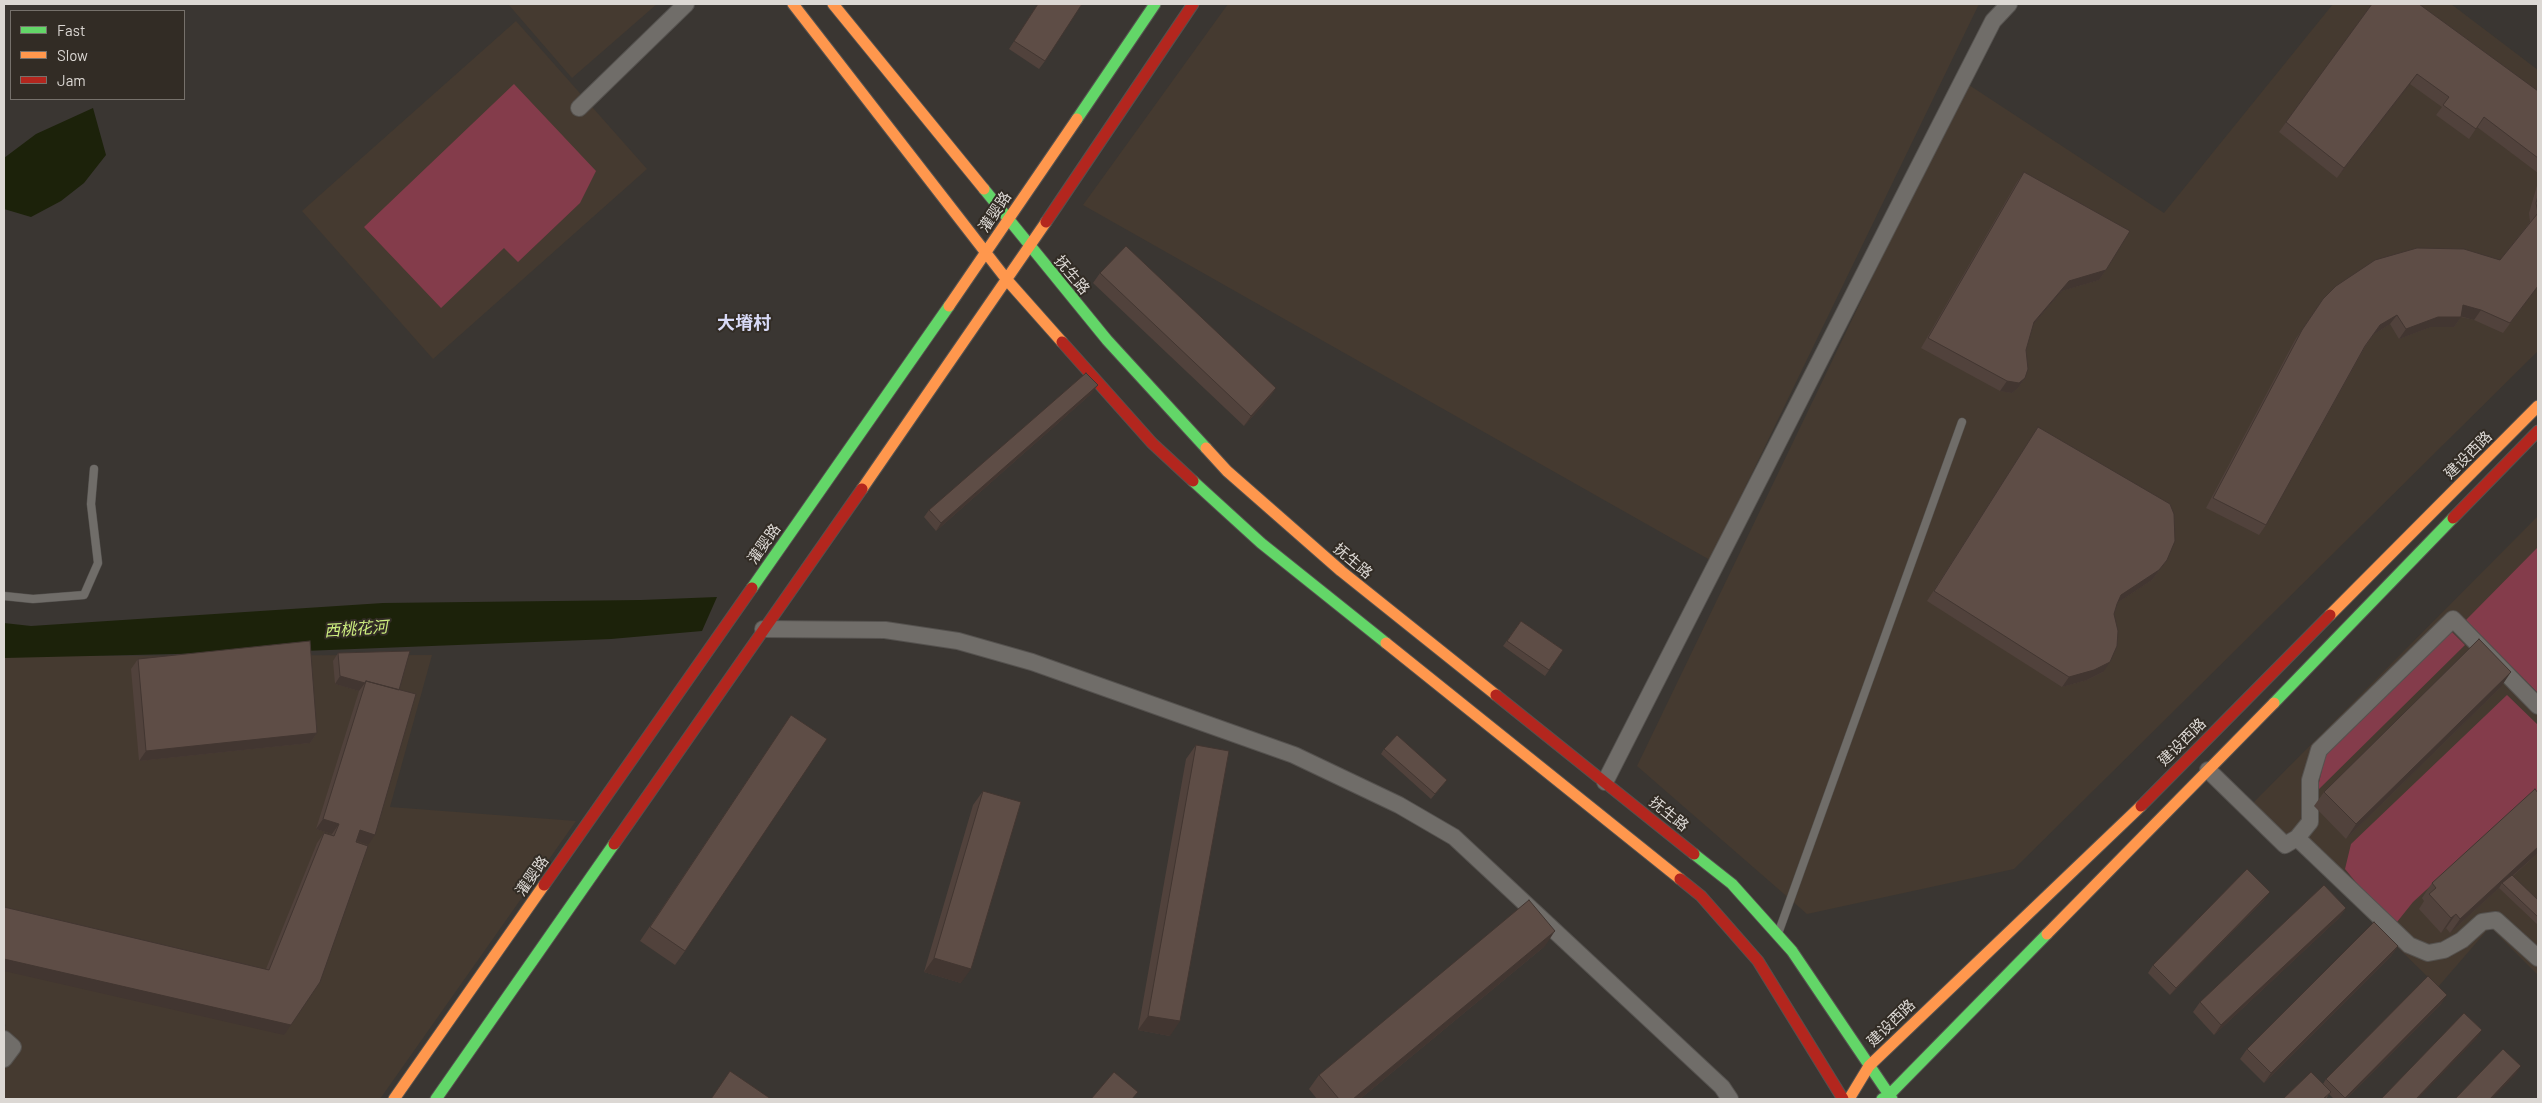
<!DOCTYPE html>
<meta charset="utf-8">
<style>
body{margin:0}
#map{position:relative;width:2542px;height:1103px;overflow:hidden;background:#3a3632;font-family:Barlow,sans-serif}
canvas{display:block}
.frame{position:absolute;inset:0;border:5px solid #dcd8d4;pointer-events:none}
.legend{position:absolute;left:10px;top:10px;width:175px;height:90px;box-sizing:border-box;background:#322c25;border:1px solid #76716b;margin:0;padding:6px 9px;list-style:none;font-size:15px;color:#dcd8d4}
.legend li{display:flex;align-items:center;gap:10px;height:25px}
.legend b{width:25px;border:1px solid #76716b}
</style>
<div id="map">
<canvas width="2542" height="1103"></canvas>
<div class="frame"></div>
<ul class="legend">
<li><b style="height:6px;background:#63d668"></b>Fast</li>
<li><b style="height:6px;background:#ff974d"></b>Slow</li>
<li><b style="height:6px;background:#b3261e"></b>Jam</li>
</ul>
</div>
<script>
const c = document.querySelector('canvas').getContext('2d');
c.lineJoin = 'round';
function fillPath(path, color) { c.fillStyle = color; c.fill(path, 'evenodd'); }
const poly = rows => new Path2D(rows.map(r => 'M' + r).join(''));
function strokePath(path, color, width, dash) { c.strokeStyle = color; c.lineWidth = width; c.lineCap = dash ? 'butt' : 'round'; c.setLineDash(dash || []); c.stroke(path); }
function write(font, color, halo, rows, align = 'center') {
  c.font = font + ' Barlow,"Noto Sans SC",sans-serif'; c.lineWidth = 4; c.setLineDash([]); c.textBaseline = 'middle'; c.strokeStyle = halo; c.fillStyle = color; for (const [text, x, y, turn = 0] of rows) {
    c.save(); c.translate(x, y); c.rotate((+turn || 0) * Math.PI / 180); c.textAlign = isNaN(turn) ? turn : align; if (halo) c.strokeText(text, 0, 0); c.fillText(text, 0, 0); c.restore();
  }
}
const built = poly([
 [508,4,657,4,572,78],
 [1228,4,1979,4,1710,560,1083,205],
 [2333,4,2451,4,2538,70,2538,351,2014,869,1807,914,1637,766,1966,83,2164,213],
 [516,21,647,169,433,359,302,211],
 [2538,516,2538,975,2490,927,2438,987,2312,863,2250,806],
 [432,655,390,807,576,821,380,1099,4,1099,4,1028,6,1025,4,1024,4,656]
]);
const green = poly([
 [514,84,596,171,580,203,518,262,504,248,441,308,364,227],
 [2538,547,2538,693,2466,620],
 [2450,630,2465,645,2317,791,2326,753],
 [2507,695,2538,725,2538,793,2535,790,2413,902,2393,927,2345,869,2351,844]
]);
const water = poly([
 [93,108,106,155,84,183,61,201,31,217,4,209,4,158,36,134],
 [717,597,702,631,611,639,303,651,4,658,4,623,31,626,383,603,641,600]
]);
const lane = poly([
 [4,596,33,599,84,595,98,563,91,504,94,469],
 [1779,931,1962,422]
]);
const street = poly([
 [579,108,686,4],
 [763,629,885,630,958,641,1032,662,1294,755,1399,805,1454,837,1722,1087,1730,1099],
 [2208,770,2285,845,2297,838,2310,822,2310,780,2319,750,2453,619,2538,706],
 [1605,782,1993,21,2009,4],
 [2297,838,2409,945,2428,953,2444,950,2462,940,2482,922,2496,920,2538,958],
 [4,1039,13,1047,4,1059]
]);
const fast = poly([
 [1077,119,1155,4],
 [984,189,1107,340,1206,448],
 [1193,481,1261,543,1386,643],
 [752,588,949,306],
 [2274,703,2453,518],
 [1694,854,1732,884,1792,951,1892,1099],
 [436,1099,614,844],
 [1882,1099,1889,1095,2047,934]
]);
const slow = poly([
 [793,4,1007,280,1062,342],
 [833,4,984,189],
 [949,306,1077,119],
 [1206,448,1227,471,1341,571,1496,695],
 [862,489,1046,222],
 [2330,615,2538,406],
 [1386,643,1680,879],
 [2047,934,2274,703],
 [394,1099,544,885],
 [1849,1099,1869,1066,2141,806]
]);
const jam = poly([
 [1046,222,1193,4],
 [1062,342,1152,443,1193,481],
 [2453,518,2538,431],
 [1496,695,1694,854],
 [2141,806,2330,615],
 [614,844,862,489],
 [1680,879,1701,896,1758,961,1843,1099],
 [544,885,752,588]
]);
const wall = poly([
 [1038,4,1045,61,1039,69,1009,49],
 [2372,4,2538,91,2538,173,2477,127,2469,139,2436,115,2442,107,2410,84,2337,178,2279,132],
 [2024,172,2106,270,2099,280,2062,291,2033,325,2026,350,2025,378,2018,388,2012,393,2000,391,1921,348,2017,182],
 [2538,182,2538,286,2503,333,2474,320,2461,317,2454,327,2431,327,2399,339,2390,324,2373,335,2365,347,2266,525,2259,535,2206,508,2295,340,2323,299,2500,260,2530,222,2529,213],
 [1100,273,1276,388,1269,398,1244,426,1093,283],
 [1092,393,936,531,924,517,929,510],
 [2038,427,2167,560,2152,580,2117,603,2114,614,2103,672,2087,680,2062,687,1927,601],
 [1521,621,1563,650,1545,676,1503,646],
 [338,653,399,690,368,845,356,841,284,1035,266,969,317,843,324,833,331,835,332,834,316,829,359,691,335,684,333,661],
 [138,659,317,733,310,743,139,761,131,669],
 [2501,687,2346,839,2314,806,2324,792],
 [791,715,685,951,675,965,640,941],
 [1196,745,1170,1036,1138,1030,1186,759],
 [1384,749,1447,780,1431,799,1381,754],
 [983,791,961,983,924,972,973,805],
 [2538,793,2538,853,2513,876,2538,900,2538,925,2499,888,2450,933,2446,928,2441,933,2419,909,2424,901,2422,898,2432,883],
 [2265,899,2170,995,2148,973,2153,965],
 [2346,908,2339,918,2214,1035,2193,1012,2200,1002],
 [1545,946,1360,1099,1317,1099,1309,1089,1319,1075],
 [2398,946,2391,956,2264,1083,2240,1059,2247,1049],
 [2442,1003,2346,1099,2334,1099,2329,1094,2326,1099,2323,1084,2326,1079]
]);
const shadedWall = poly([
 [2417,74,2410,84,2337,178,2344,168],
 [2106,270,2099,280,2062,291,2027,332,2034,322,2069,281],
 [2463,305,2481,310,2474,320,2456,315],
 [2397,315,2390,324,2373,335,2380,325],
 [2438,317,2461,317,2454,327,2431,327,2399,339,2406,329],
 [2025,378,2018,388,2012,393,2000,391,2007,381],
 [1098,385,1092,393,936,531,941,523],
 [1276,388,1269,398,1244,426,1251,416],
 [2167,560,2152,580,2114,605,2121,595],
 [2110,662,2103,672,2087,680,2062,687,2069,677],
 [2511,672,2501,687,2346,839,2356,824],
 [340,676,365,683,359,691,335,684],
 [317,733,310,743,139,761,146,751],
 [323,819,339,824,332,834,316,829],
 [360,830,375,835,368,845,353,840],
 [2538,847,2538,853,2503,884,2502,883,2499,888,2450,933,2460,919],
 [2270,892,2265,899,2170,995,2176,988],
 [2346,908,2339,918,2214,1035,2221,1025],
 [2456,914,2446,928,2441,933,2451,918],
 [1555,931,1545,946,1360,1099,1353,1099],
 [2398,946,2391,956,2264,1083,2271,1073],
 [934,958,971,969,961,983,924,972],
 [4,959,291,1025,284,1035,4,971],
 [2447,995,2442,1003,2346,1099,2344,1099],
 [1148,1016,1180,1021,1170,1036,1138,1030],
 [2482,1030,2477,1038,2418,1099,2416,1099],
 [2521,1066,2516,1074,2492,1099,2490,1099]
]);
const building = poly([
 [1038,4,1082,4,1045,61,1014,41,1038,4],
 [2372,4,2419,4,2538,91,2538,158,2484,117,2476,129,2443,105,2449,97,2417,74,2344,168,2286,122,2372,4],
 [2024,172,2130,231,2106,270,2069,281,2034,322,2026,350,2028,369,2025,378,2019,383,2007,381,1928,338,2024,172],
 [2538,196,2538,286,2510,323,2481,310,2463,305,2461,317,2438,317,2406,329,2397,315,2380,325,2365,346,2266,525,2213,498,2302,330,2323,299,2336,286,2375,260,2417,248,2464,249,2500,260,2538,213,2536,203,2538,196],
 [1126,246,1276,388,1251,416,1100,273,1126,246],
 [1086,373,1098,385,941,523,929,510,1086,373],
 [2038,427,2170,504,2174,514,2175,541,2167,560,2159,570,2121,595,2117,604,2114,614,2118,631,2117,646,2110,662,2094,670,2069,677,1934,591,2038,427],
 [1521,621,1563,650,1549,670,1507,641,1521,621],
 [2479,639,2511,672,2356,824,2324,792,2479,639],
 [310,641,317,733,146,751,138,659,310,641],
 [410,651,399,690,366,681,365,683,340,676,338,653,410,651],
 [366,681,416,694,375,835,360,830,356,842,368,846,320,982,291,1025,4,959,4,907,269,970,324,833,334,836,339,824,323,819,366,681],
 [791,715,827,739,685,951,650,927,791,715],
 [1397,735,1447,780,1435,794,1384,749,1397,735],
 [1196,745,1229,751,1180,1021,1148,1016,1196,745],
 [2535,789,2538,793,2538,847,2460,919,2456,914,2451,918,2429,894,2436,888,2432,883,2535,789],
 [983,791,1021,802,971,969,934,958,983,791],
 [2247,869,2270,892,2176,988,2153,965,2247,869],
 [2512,875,2538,900,2538,917,2502,883,2512,875],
 [2324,885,2346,908,2221,1025,2200,1002,2324,885],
 [1529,900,1555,931,1353,1099,1339,1099,1319,1075,1529,900],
 [2374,922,2398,946,2271,1073,2247,1049,2374,922],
 [2428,976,2447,995,2345,1098,2326,1079,2428,976],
 [2464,1013,2482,1030,2416,1099,2381,1099,2464,1013],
 [2503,1049,2521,1066,2490,1099,2455,1099,2503,1049],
 [730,1071,771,1099,711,1099,730,1071],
 [1114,1072,1138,1092,1132,1099,1091,1099,1114,1072],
 [2311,1072,2331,1092,2323,1099,2283,1099,2311,1072]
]);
const streetNames = [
 ["灌婴路",995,212,-56],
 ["抚生路",1072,275,50],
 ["建设西路",2468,455,-45],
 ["灌婴路",764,544,-55],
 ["抚生路",1353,561,40],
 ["建设西路",2182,742,-45],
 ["抚生路",1669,814,39],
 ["灌婴路",532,876,-55],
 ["建设西路",1891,1023,-44]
];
const waterNames = [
 ["西桃花河",356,629,-4]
];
const quarterNames = [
 ["大塉村",744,323]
];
fillPath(built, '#453a30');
fillPath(green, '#843c4b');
fillPath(water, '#1c220a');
strokePath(lane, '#55524f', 9);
strokePath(street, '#55524f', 18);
strokePath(fast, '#55524f', 13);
strokePath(slow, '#55524f', 13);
strokePath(jam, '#55524f', 13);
strokePath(lane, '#706d69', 8);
strokePath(street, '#706d69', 16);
strokePath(fast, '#63d668', 11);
strokePath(slow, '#ff974d', 11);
strokePath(jam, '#b3261e', 11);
fillPath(wall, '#51423c');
fillPath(shadedWall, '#423631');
fillPath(building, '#5e4d46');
strokePath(building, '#423631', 1);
write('15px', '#dcd8d4', '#322c25', streetNames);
write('italic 16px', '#cdee7f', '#322c25', waterNames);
write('bold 18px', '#d8daf7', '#322c25', quarterNames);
</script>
